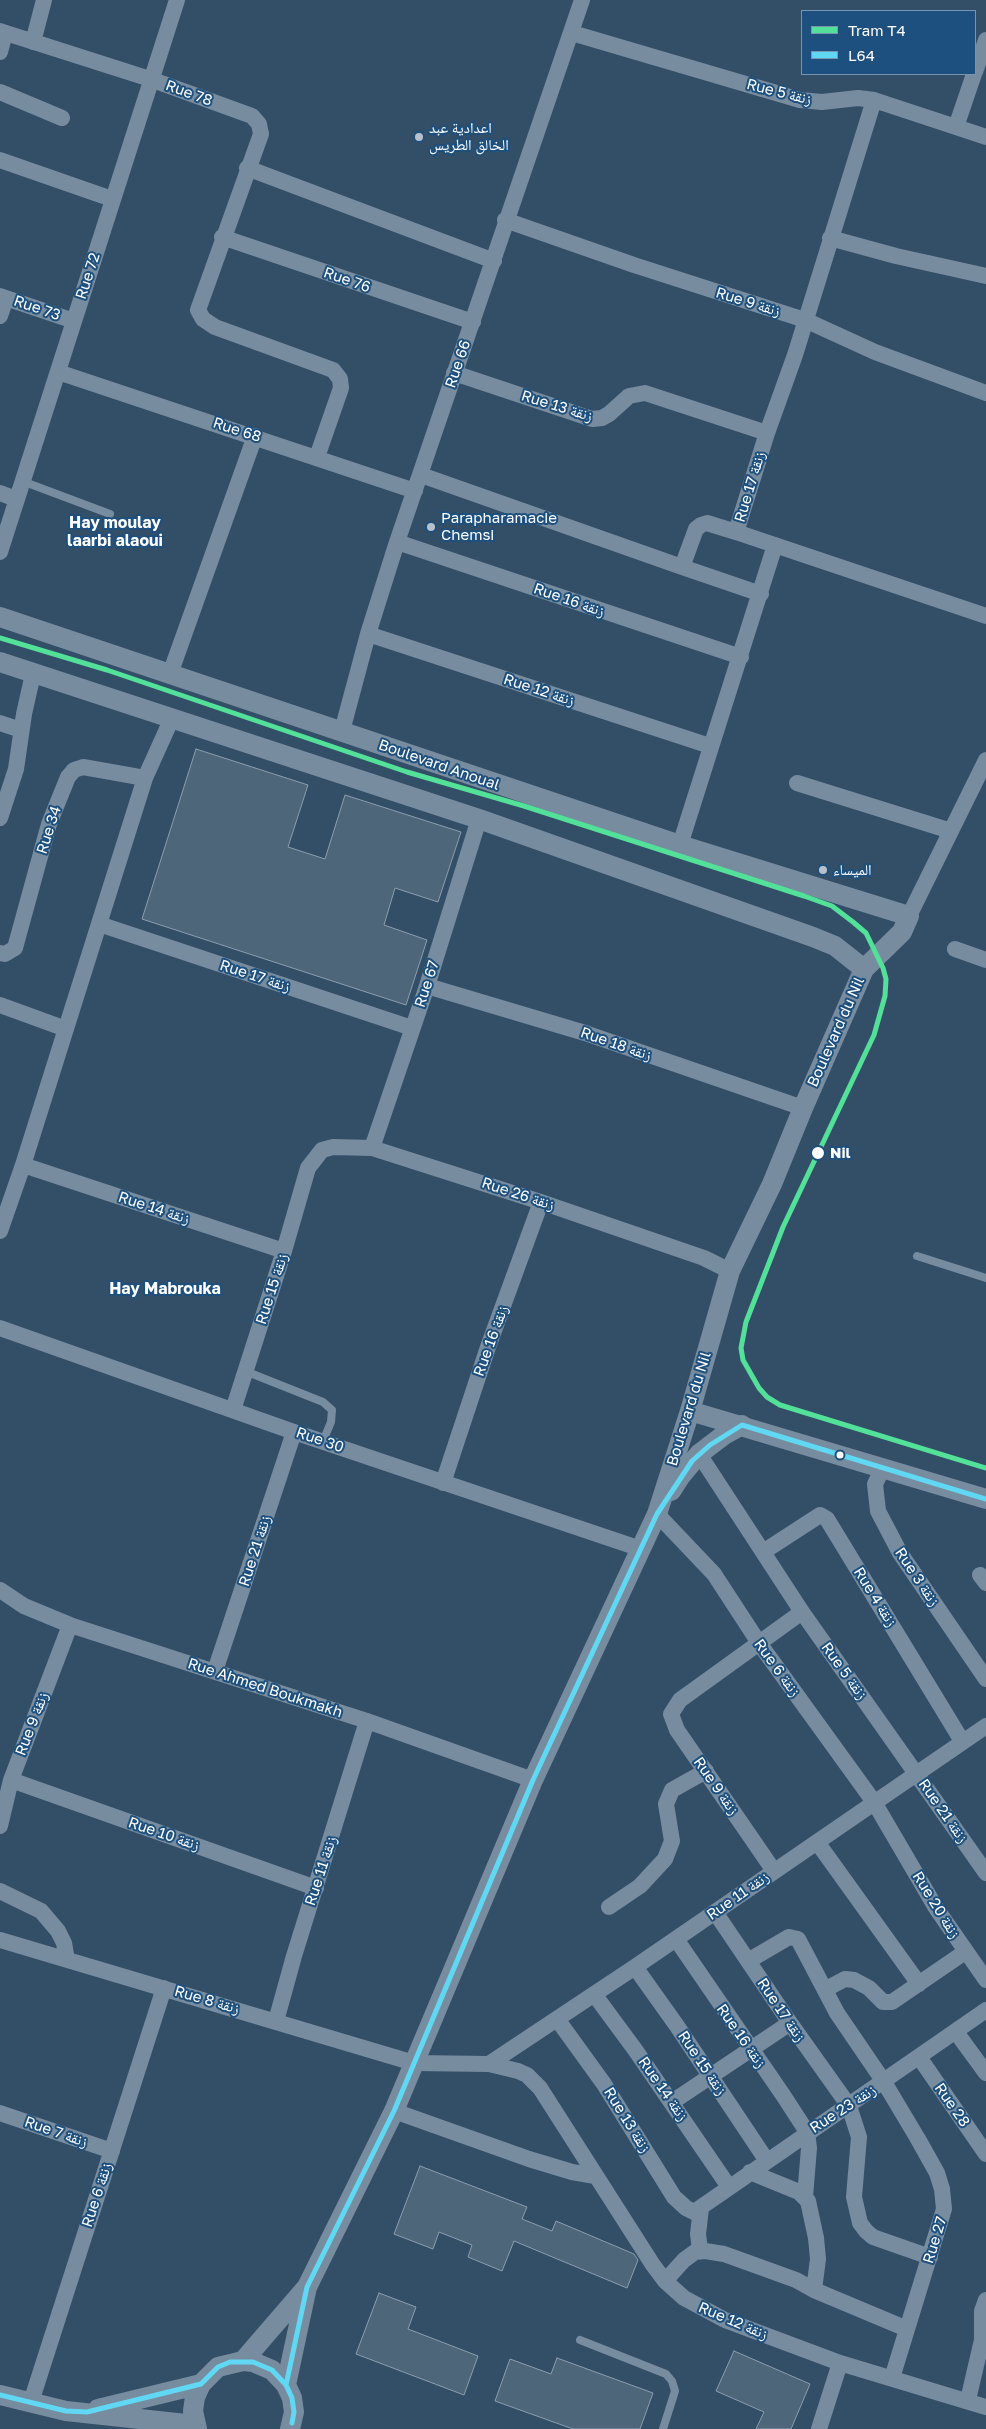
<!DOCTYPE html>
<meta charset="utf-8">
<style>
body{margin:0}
#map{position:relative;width:986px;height:2429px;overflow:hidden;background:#334f68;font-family:"Golos Text",sans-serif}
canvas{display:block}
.legend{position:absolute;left:801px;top:10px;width:175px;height:65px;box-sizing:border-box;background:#1d507e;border:1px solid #7796b2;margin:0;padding:6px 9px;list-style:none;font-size:15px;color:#fff}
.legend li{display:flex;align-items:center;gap:10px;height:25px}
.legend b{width:25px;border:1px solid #7796b2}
</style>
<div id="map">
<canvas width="986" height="2429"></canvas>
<ul class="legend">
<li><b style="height:6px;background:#53e098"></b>Tram T4</li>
<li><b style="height:6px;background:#60d8f3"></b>L64</li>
</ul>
</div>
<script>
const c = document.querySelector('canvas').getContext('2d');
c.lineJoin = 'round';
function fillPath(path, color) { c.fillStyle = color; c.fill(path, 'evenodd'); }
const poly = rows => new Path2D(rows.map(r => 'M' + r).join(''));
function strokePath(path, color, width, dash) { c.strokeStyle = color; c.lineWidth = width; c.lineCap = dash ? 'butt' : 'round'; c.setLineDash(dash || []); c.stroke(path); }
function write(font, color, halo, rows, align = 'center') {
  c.font = font + ' "Golos Text","Noto Naskh Arabic",sans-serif'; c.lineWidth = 4; c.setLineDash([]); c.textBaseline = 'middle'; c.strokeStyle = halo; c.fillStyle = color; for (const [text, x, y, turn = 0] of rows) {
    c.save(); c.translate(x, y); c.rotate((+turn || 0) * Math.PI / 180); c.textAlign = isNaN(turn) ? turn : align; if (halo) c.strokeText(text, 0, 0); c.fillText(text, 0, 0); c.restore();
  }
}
const building = poly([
 [196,749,308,785,288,847,325,859,345,795,461,832,438,902,395,888,384,925,427,940,406,1005,142,919,196,749],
 [420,2166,527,2207,522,2219,552,2231,556,2221,634,2254,638,2260,627,2288,514,2241,502,2271,468,2257,472,2245,439,2232,433,2249,394,2234,420,2166],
 [379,2293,416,2307,408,2329,478,2356,464,2395,356,2354,379,2293],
 [734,2351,810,2384,791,2429,756,2429,764,2412,716,2391,734,2351],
 [557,2358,653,2393,640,2429,573,2429,495,2401,510,2359,551,2374,557,2358]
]);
const service = poly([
 [22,481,110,514],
 [917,1256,986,1278],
 [245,1371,323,1402,332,1410,331,1422,323,1441],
 [580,2340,666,2374,672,2381,675,2391,663,2429]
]);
const minor = poly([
 [0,31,150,79,252,116,259,124,261,134,198,310,203,319,215,327,333,370,340,379,341,388,317,457],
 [572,33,800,100,822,102,858,98,874,100,986,137],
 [33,42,44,0],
 [0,52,5,33],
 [975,72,986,40],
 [0,92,62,118],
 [956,127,974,74],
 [0,160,112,199],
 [247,168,494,261],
 [505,220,634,265,805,320,875,352,986,393],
 [222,237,473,322],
 [830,238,896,256,986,276],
 [0,296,74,321],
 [0,316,6,298],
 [58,372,415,491],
 [454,373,592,419,602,418,609,414,629,396,645,393,767,433],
 [421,475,682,567,696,529,701,525,707,523,736,532,767,433,795,355,874,100],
 [0,493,16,499],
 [736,532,986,616],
 [397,542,741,657],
 [0,552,177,0],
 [682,567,761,594],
 [368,634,710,746],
 [170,674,255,436],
 [0,723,21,730],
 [342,731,368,634,397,542,582,0],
 [797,783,951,831],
 [0,818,16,769,24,714,33,674],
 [680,845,775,545],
 [909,916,986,760],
 [99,924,412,1028],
 [955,949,986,960],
 [0,953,5,954,15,948,49,824,68,777,74,770,83,767,145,778],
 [427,986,585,1033,803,1108],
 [0,1005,66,1029],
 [372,1148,427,986,479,819],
 [23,1165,284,1251],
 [0,1231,23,1165,145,778,172,718],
 [0,1328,294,1432,641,1549],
 [233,1410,284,1251,308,1168,322,1150,333,1147,372,1148,541,1202,704,1258,730,1271],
 [699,1454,802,1612],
 [883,1468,875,1484,878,1511,900,1553,986,1679],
 [443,1483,488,1347,541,1202],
 [657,1514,714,1574,759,1643,874,1802,936,1908,986,1980],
 [763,1552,820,1515,827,1519,962,1741],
 [980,1575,986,1583],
 [0,1590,24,1606,70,1625,367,1721,533,1780],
 [215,1671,294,1432],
 [11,1780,316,1888],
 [0,1826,11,1780,70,1625],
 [817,1842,919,1984],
 [774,1871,677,1730,671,1714,680,1700,802,1612,986,1873],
 [0,1891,41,1911,58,1931,64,1943,67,1960],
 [609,1907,640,1886,665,1859,672,1841,666,1804,672,1790,706,1771],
 [715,1912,790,2023,849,2106,859,2137,854,2197,860,2223,866,2231,873,2237,930,2257],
 [676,1939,783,2095,807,2132,809,2148,805,2197],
 [0,1940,414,2063,489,2064,518,2071,527,2075,540,2088,653,2265,665,2281,684,2298,725,2320,840,2363,986,2407],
 [748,1961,789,1937,798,1939,837,2013,884,2082,918,2139,937,2173,942,2189,944,2209,892,2378],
 [635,1967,677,2026,767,2161],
 [826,1989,845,1979,854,1980,869,1988,883,2002,892,2002,965,1952],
 [594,1994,636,2051,729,2187],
 [557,2019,604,2084,674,2197,686,2208,694,2212,986,2010],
 [276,2021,294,1956,367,1721],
 [956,2032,986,2073],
 [919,2057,986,2154],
 [489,2064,635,1967,986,1726],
 [672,2102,790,2023],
 [394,2111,529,2159,572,2172,595,2176],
 [0,2113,112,2151],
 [750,2172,799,2192,808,2201,816,2238,818,2259,814,2290],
 [700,2250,698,2234,701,2208],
 [665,2281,684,2260,695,2252,705,2251,724,2254,796,2280,814,2290,907,2329],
 [968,2400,982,2340,982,2311,986,2300],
 [31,2402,164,1988],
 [819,2429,840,2363]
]);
const tertiary = poly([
 [0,617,680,845,909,916,902,932,864,969,803,1108,772,1184,730,1271,690,1411,657,1514,533,1780,394,2111,307,2287,286,2385],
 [0,662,479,819,813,937,835,946,864,969],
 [690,1411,986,1499],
 [671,1491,680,1477,699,1454,724,1435,742,1425],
 [243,2361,306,2288],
 [0,2395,66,2411,195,2425],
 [98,2409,201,2384],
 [197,2429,193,2411,195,2397,201,2384,218,2367,243,2361,253,2362,272,2370,286,2385,292,2398,294,2412,290,2429]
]);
const bus1 = poly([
 [286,2385,307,2287,394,2111,533,1780,657,1514,692,1461,710,1445,742,1425,986,1499],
 [0,2395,66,2411,87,2412,201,2384,218,2367,230,2362,253,2362,272,2370,286,2385,292,2398,294,2412,292,2423]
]);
const tram1 = poly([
 [0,638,107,670,407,772,524,806,804,896,832,906,853,922,866,933,883,968,886,979,885,996,874,1035,783,1227,746,1322,741,1348,743,1360,759,1388,767,1397,780,1405,986,1468]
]);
const markers = [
 [419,137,5,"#b8c1ca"],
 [431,527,5,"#b8c1ca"],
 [823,870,5,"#b8c1ca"],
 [818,1153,7,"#fff"],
 [840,1455,4.5,"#fff"]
];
const streetNames = [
 ["Rue 5 زنقة",779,92,14],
 ["Rue 78",189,93,20],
 ["Rue 72",88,276,-72],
 ["Rue 76",347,280,19],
 ["Rue 9 زنقة",748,302,17],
 ["Rue 73",37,308,19],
 ["Rue 66",458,364,-71],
 ["Rue 13 زنقة",557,406,17],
 ["Rue 68",237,430,18],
 ["Rue 17 زنقة",750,487,-73],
 ["Rue 16 زنقة",569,600,19],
 ["Rue 12 زنقة",539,690,18],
 ["Boulevard Anoual",439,765,19],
 ["Rue 34",49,830,-72],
 ["Rue 17 زنقة",255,976,18],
 ["Rue 67",427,984,-72],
 ["Boulevard du Nil",836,1032,-66],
 ["Rue 18 زنقة",616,1044,19],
 ["Rue 26 زنقة",518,1194,18],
 ["Rue 14 زنقة",154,1208,18],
 ["Rue 15 زنقة",272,1289,-72],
 ["Rue 16 زنقة",491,1341,-70],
 ["Boulevard du Nil",689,1409,-73],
 ["Rue 30",320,1440,19],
 ["Rue 21 زنقة",255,1551,-72],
 ["Rue 3 زنقة",917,1577,56],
 ["Rue 4 زنقة",875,1597,58],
 ["Rue 6 زنقة",777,1668,54],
 ["Rue 5 زنقة",844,1671,54],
 ["Rue Ahmed Boukmakh",265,1688,18],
 ["Rue 9 زنقة",32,1724,-69],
 ["Rue 9 زنقة",716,1786,55],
 ["Rue 21 زنقة",943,1811,55],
 ["Rue 10 زنقة",164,1834,19],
 ["Rue 11 زنقة",321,1871,-72],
 ["Rue 11 زنقة",738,1896,-35],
 ["Rue 20 زنقة",936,1905,58],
 ["Rue 8 زنقة",207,2000,16],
 ["Rue 17 زنقة",781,2010,56],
 ["Rue 16 زنقة",741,2036,55],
 ["Rue 15 زنقة",702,2063,56],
 ["Rue 14 زنقة",663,2089,55],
 ["Rue 28",952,2105,55],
 ["Rue 23 زنقة",843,2109,-33],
 ["Rue 13 زنقة",627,2120,58],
 ["Rue 7 زنقة",56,2132,19],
 ["Rue 6 زنقة",97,2195,-72],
 ["Rue 27",935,2240,-73],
 ["Rue 12 زنقة",733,2321,23]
];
const poiNames = [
 ["اعدادية عبد",429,128],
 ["الخالق الطريس",429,145],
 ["Parapharamacie",441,518],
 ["Chemsi",441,535],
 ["الميساء",833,870]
];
const stopNames = [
 ["Nil",830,1153]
];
const neighbourhoodNames = [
 ["Hay moulay",115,523],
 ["laarbi alaoui",115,541],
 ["Hay Mabrouka",165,1289]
];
fillPath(building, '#4e667a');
strokePath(building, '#8c9ead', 1);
strokePath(service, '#788c9f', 8);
strokePath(minor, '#788c9f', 16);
strokePath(tertiary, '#788c9f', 20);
strokePath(bus1, '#60d8f3', 5);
strokePath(tram1, '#53e098', 5);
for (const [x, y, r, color] of markers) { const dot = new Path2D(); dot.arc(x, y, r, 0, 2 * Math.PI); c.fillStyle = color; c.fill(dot); strokePath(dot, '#1d507e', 2); }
write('15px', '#fff', '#1d507e', streetNames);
write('15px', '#fff', '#1d507e', poiNames, 'left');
write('bold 15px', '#fff', '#1d507e', stopNames, 'left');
write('bold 16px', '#fff', '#1d507e', neighbourhoodNames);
</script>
